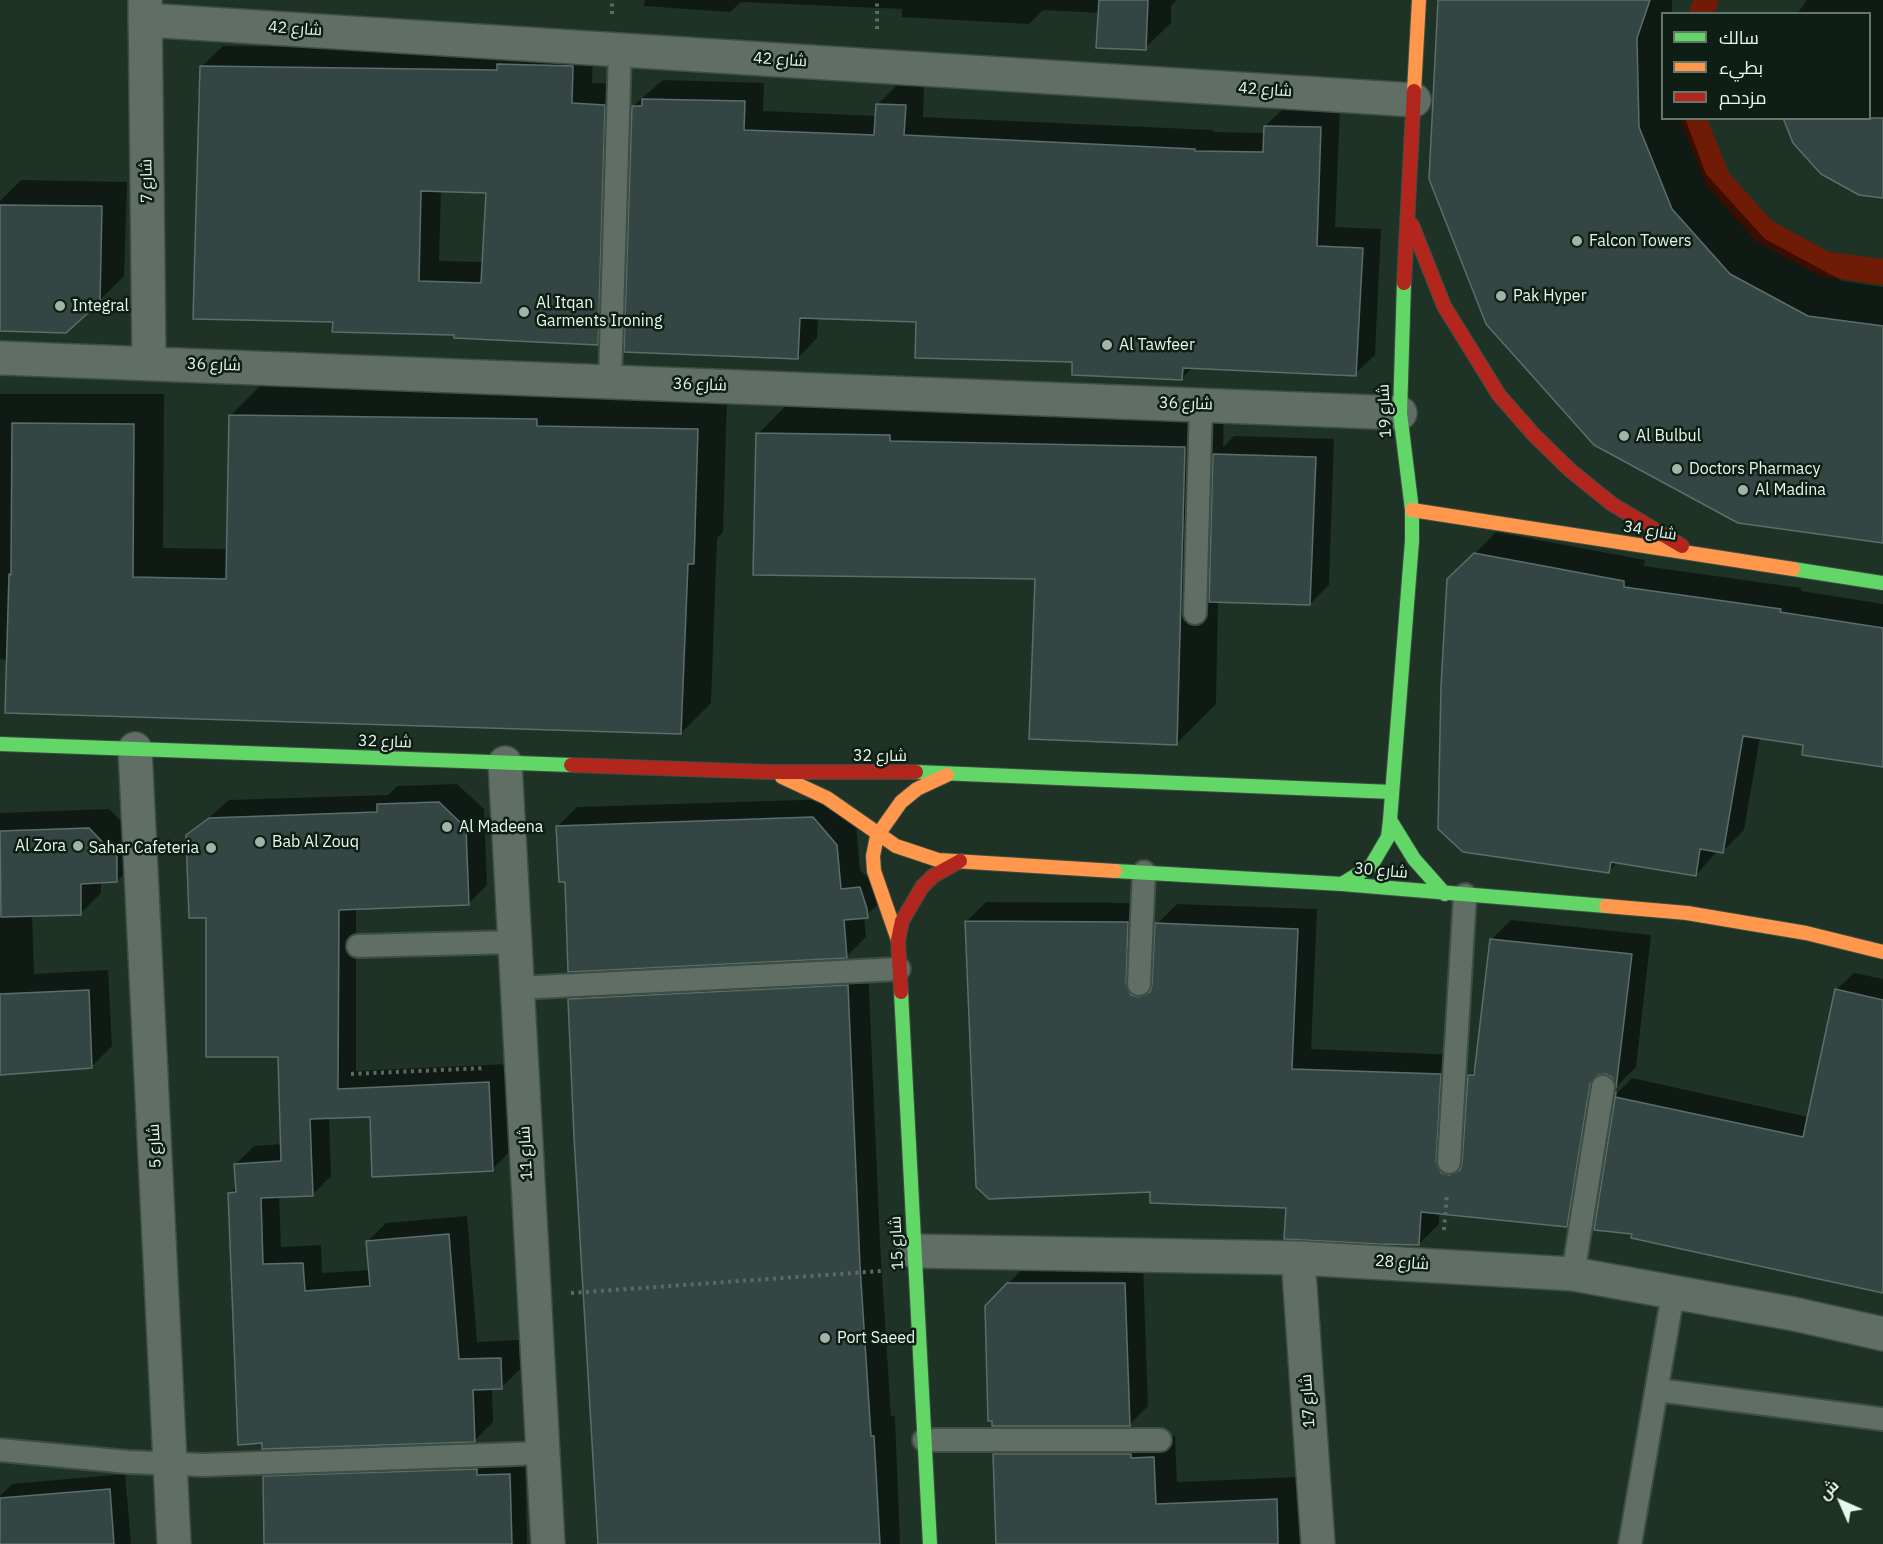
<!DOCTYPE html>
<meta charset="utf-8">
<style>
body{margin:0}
#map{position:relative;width:1883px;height:1544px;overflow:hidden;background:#1f3226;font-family:"IBM Plex Sans",Cairo,sans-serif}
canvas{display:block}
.legend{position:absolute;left:1661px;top:12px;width:210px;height:108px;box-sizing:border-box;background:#0f1e14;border:2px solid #65766a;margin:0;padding:8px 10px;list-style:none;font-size:18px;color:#e6faec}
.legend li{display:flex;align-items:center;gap:12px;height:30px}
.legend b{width:30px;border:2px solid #65766a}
.north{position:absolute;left:1811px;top:1472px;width:60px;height:60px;-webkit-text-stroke:4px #0f1e14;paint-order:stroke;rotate:315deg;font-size:16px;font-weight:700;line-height:24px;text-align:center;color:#e6faec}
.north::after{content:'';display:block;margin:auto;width:21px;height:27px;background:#e6faec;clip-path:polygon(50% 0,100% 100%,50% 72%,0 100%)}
</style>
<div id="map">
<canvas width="1883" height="1544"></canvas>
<ul class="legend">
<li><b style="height:8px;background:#63d668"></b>سالك</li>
<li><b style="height:8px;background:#ff974d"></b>بطيء</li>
<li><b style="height:8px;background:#b3261e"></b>مزدحم</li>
</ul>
<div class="north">ش</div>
</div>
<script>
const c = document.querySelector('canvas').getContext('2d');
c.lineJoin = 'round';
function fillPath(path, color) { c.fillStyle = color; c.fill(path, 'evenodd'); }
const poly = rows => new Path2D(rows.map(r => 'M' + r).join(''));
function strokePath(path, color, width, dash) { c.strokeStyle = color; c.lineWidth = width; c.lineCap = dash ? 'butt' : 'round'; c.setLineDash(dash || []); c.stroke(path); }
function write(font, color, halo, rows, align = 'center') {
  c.font = font + ' "IBM Plex Sans",Cairo,sans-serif'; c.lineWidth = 5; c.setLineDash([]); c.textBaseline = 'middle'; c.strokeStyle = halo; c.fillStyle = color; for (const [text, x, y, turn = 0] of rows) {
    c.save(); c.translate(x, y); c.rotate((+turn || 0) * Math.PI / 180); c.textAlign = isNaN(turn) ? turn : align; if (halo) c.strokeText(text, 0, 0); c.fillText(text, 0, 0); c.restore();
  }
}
const green = poly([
 [1693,0,1719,0,1715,13,1688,13],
 [1680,119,1707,119,1729,173,1772,221,1829,252,1883,259,1883,285,1820,276,1756,241,1707,186]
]);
const shadow = poly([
 [645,0,1177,0,1171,6,1171,23,1145,48,1100,13,1043,10,1029,24,902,17,902,9,741,2,730,12,644,6],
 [1439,0,1672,0,1672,14,1662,14,1662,118,1685,118,1706,174,1765,239,1843,281,1883,287,1883,542],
 [1807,0,1883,0,1883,197,1870,118,1870,14,1797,14],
 [593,45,592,83,625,84,618,323,597,344,334,321,202,66,223,46,513,49],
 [441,190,488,191,484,262,439,261],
 [663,80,764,83,763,111,877,116,877,105,897,85,924,86,923,117,1213,130,1213,132,1265,133,1265,126,1285,107,1340,108,1335,227,1381,229,1375,355,1355,374,1193,367,1182,378,1074,361,917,320,818,317,817,338,798,358,633,106],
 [21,180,127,182,124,276,99,301,0,330,0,201],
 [261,385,567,390,727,399,723,532,717,538,711,703,681,733,255,721,255,718,0,659,0,394,164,394,163,548,228,549,231,415],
 [797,394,1224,408,1223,447,1234,436,1334,439,1329,585,1310,604,1218,601,1216,704,1176,744,1037,578,758,434],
 [1496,532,1645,560,1644,566,1801,588,1801,591,1883,604,1883,766,1805,743,1760,737,1744,830,1723,851,1717,851,1696,875,1618,861,1609,871,1449,580],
 [457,784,484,809,487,885,468,904,356,908,356,1071,507,1064,510,1151,492,1170,371,1115,329,1117,331,1176,313,1194,279,1196,281,1247,321,1245,322,1273,370,1270,367,1242,386,1223,467,1216,477,1342,519,1340,520,1369,502,1387,492,1388,493,1422,475,1440,263,1441,230,1194,237,1186,236,1164,254,1146,282,1144,280,1055,207,916,188,836,229,800,388,795,397,786],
 [833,799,856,825,860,870,887,897,864,917,866,937,846,957,566,881,558,826,577,807],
 [109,809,137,837,137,861,117,881,101,881,101,893,81,913,32,915,34,974,108,970,112,1046,92,1066,0,1072,0,813],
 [986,902,1147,903,1145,964,1154,977,1157,924,1177,904,1317,909,1311,1049,1460,1055,1461,1153,1464,1155,1469,1075,1477,1068,1491,940,1511,920,1651,935,1636,1067,1617,1086,1613,1076,1607,1073,1586,1206,1566,1226,1439,1212,1439,1224,1419,1244,1288,1207,1152,1191,966,922],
 [868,965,880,1244,891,1416,895,1416,900,1544,599,1544,570,1000,591,979],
 [1854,973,1883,979,1883,1291,1634,1233,1595,1229,1617,1093,1632,1078,1808,1117,1836,990],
 [1027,1264,1143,1265,1148,1406,1129,1425,986,1307],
 [1017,1432,1175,1436,1177,1482,1298,1477,1301,1544,998,1544,995,1454],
 [525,1459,527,1544,266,1544,264,1477,280,1462],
 [125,1474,131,1544,0,1544,0,1496,12,1484]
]);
const building = poly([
 [1099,0,1148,0,1146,50,1096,48,1099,0],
 [1438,0,1650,0,1637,38,1639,127,1672,209,1730,274,1808,316,1883,326,1883,543,1738,523,1594,445,1486,324,1429,179,1438,0],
 [497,64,573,66,572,103,605,105,598,345,454,338,454,335,332,332,333,322,193,319,200,66,497,70,497,64],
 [421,191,486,193,481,283,419,281,421,191],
 [642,99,745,101,744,130,874,135,876,104,906,105,904,135,1195,149,1195,151,1263,152,1264,126,1321,127,1317,246,1363,248,1356,376,1183,368,1182,380,1072,375,1072,362,915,358,916,322,800,318,798,359,624,352,632,106,642,106,642,99],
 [1783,118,1883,118,1883,198,1859,195,1821,174,1793,143,1783,118],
 [0,205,102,206,100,302,66,333,0,331,0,205],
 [229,415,537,419,537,426,698,429,694,564,688,564,681,734,5,713,9,574,11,575,12,423,134,424,133,577,226,579,229,415],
 [756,433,890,435,890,441,1185,447,1177,745,1029,739,1035,579,753,575,756,433],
 [1213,454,1316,457,1310,605,1209,602,1213,454],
 [1474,553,1624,581,1624,587,1781,609,1780,612,1883,628,1883,767,1802,755,1803,745,1743,736,1723,853,1700,849,1696,876,1611,862,1609,873,1463,852,1438,829,1441,686,1447,579,1474,553],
 [439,802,466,828,469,905,339,910,338,1089,489,1082,493,1171,372,1177,370,1117,310,1119,313,1196,261,1198,263,1264,303,1263,305,1291,370,1286,366,1241,449,1234,459,1359,501,1358,502,1389,473,1390,475,1442,262,1449,262,1443,238,1445,228,1193,236,1192,234,1164,281,1161,278,1057,206,1057,206,918,189,918,186,835,209,818,377,812,377,804,439,802],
 [813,817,837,845,841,889,860,887,867,909,868,918,844,920,847,958,568,972,565,882,559,882,556,826,813,817],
 [89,828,117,857,117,882,81,884,81,915,1,917,0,831,89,828],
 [965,921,1128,922,1126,984,1131,995,1139,997,1150,992,1152,985,1155,923,1298,929,1292,1069,1441,1074,1436,1162,1441,1173,1449,1175,1460,1170,1462,1163,1468,1075,1474,1075,1490,939,1632,954,1616,1088,1612,1077,1605,1074,1598,1075,1590,1084,1567,1227,1421,1212,1419,1245,1378,1244,1284,1239,1286,1208,1150,1203,1150,1192,989,1199,976,1187,965,921],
 [848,985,860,1266,871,1436,874,1436,880,1544,598,1544,574,1137,568,999,848,985],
 [1835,989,1883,1000,1883,1293,1631,1238,1632,1234,1594,1230,1616,1092,1615,1097,1803,1137,1835,989],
 [89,990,92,1068,0,1075,0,994,89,990],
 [1007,1283,1125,1283,1130,1426,992,1426,992,1421,988,1421,985,1306,1007,1283],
 [993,1454,1131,1454,1131,1458,1154,1457,1156,1504,1277,1499,1278,1544,996,1544,993,1454],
 [477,1469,477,1475,510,1474,512,1544,264,1544,263,1476,477,1469],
 [110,1489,114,1544,0,1544,0,1498,110,1489]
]);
const path = poly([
 [612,14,612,0],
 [877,29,877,0],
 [351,1074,485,1068],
 [1444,1230,1447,1193],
 [571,1293,881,1271]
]);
const lane = poly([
 [610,381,620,50],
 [1195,613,1201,405],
 [358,946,514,942],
 [1139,984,1144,872],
 [517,988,899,969],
 [1449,1162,1465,895],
 [1573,1274,1603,1087],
 [1657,1390,1883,1419],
 [924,1440,1160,1440],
 [0,1450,128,1462,203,1465,543,1453],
 [1630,1544,1673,1293]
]);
const street = poly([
 [145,0,149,362],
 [145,20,1414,100],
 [0,358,1400,413],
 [135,749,174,1544],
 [505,763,548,1544],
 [914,1251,1298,1258,1573,1274,1794,1314,1883,1334],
 [1298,1258,1318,1544]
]);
const fast = poly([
 [1793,569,1883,583],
 [0,744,571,765],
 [916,772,1392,792],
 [1390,820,1414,859,1445,894],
 [1115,871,1342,884,1606,906],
 [1342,884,1371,866,1388,837,1390,820,1412,541,1412,510,1400,413,1404,283],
 [901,992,930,1544]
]);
const slow = poly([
 [1414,91,1419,0],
 [1412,510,1793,569],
 [782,777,827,798,896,846,938,860,1115,871],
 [1606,906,1687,913,1806,933,1883,952],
 [898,940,874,871,873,856,877,836,901,802,917,789,947,775]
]);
const jam = poly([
 [1412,225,1444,306,1499,395,1534,435,1571,471,1612,504,1682,546],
 [1404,283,1414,91],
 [571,765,769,772,916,772],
 [901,992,898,940,902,921,922,887,933,876,960,861]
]);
const markers = [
 [1577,241,6,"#a0b4a7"],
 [1501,296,6,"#a0b4a7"],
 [60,306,6,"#a0b4a7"],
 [524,312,6,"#a0b4a7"],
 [1107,345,6,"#a0b4a7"],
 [1624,436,6,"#a0b4a7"],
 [1677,469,6,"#a0b4a7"],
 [1743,490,6,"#a0b4a7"],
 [447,827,6,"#a0b4a7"],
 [260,842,6,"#a0b4a7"],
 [78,846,6,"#a0b4a7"],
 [211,848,6,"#a0b4a7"],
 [825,1338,6,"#a0b4a7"]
];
const streetNames = [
 ["شارع 42",295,29,4],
 ["شارع 42",780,60,4],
 ["شارع 42",1265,90,4],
 ["شارع 7",147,181,-91],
 ["شارع 36",214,365,2],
 ["شارع 36",700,385,2],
 ["شارع 36",1186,404,2],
 ["شارع 19",1385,411,-93],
 ["شارع 34",1650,531,9],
 ["شارع 32",385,742,2],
 ["شارع 32",880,756],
 ["شارع 30",1381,871,5],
 ["شارع 5",155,1146,-93],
 ["شارع 11",526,1153,-93],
 ["شارع 15",897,1243,-93],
 ["شارع 28",1402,1263,4],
 ["شارع 17",1308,1401,-94]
];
const poiNames = [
 ["Falcon Towers",1589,241],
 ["Pak Hyper",1513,296],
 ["Al Itqan",536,303],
 ["Garments Ironing",536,321],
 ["Integral",72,306],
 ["Al Tawfeer",1119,345],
 ["Al Bulbul",1636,436],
 ["Doctors Pharmacy",1689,469],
 ["Al Madina",1755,490],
 ["Al Madeena",459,827],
 ["Bab Al Zouq",272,842],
 ["Al Zora",66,846,"right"],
 ["Sahar Cafeteria",199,848,"right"],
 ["Port Saeed",837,1338]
];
fillPath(green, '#701b05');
fillPath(shadow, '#0007');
fillPath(building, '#344643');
strokePath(building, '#5c6e6b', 1.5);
strokePath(lane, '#3e4e43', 26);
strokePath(street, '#3e4e43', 36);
strokePath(fast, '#3e4e43', 16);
strokePath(slow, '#3e4e43', 16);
strokePath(jam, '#3e4e43', 16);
strokePath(path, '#5d6a62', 4, [3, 4.5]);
strokePath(lane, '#606e65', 22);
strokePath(street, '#606e65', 33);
strokePath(fast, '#63d668', 14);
strokePath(slow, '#ff974d', 14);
strokePath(jam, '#b3261e', 14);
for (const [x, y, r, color] of markers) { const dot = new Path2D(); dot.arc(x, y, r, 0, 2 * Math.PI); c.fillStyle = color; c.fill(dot); strokePath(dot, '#0f1e14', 2); }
write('16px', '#e6faec', '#0f1e14', streetNames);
write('16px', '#e6faec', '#0f1e14', poiNames, 'left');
</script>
